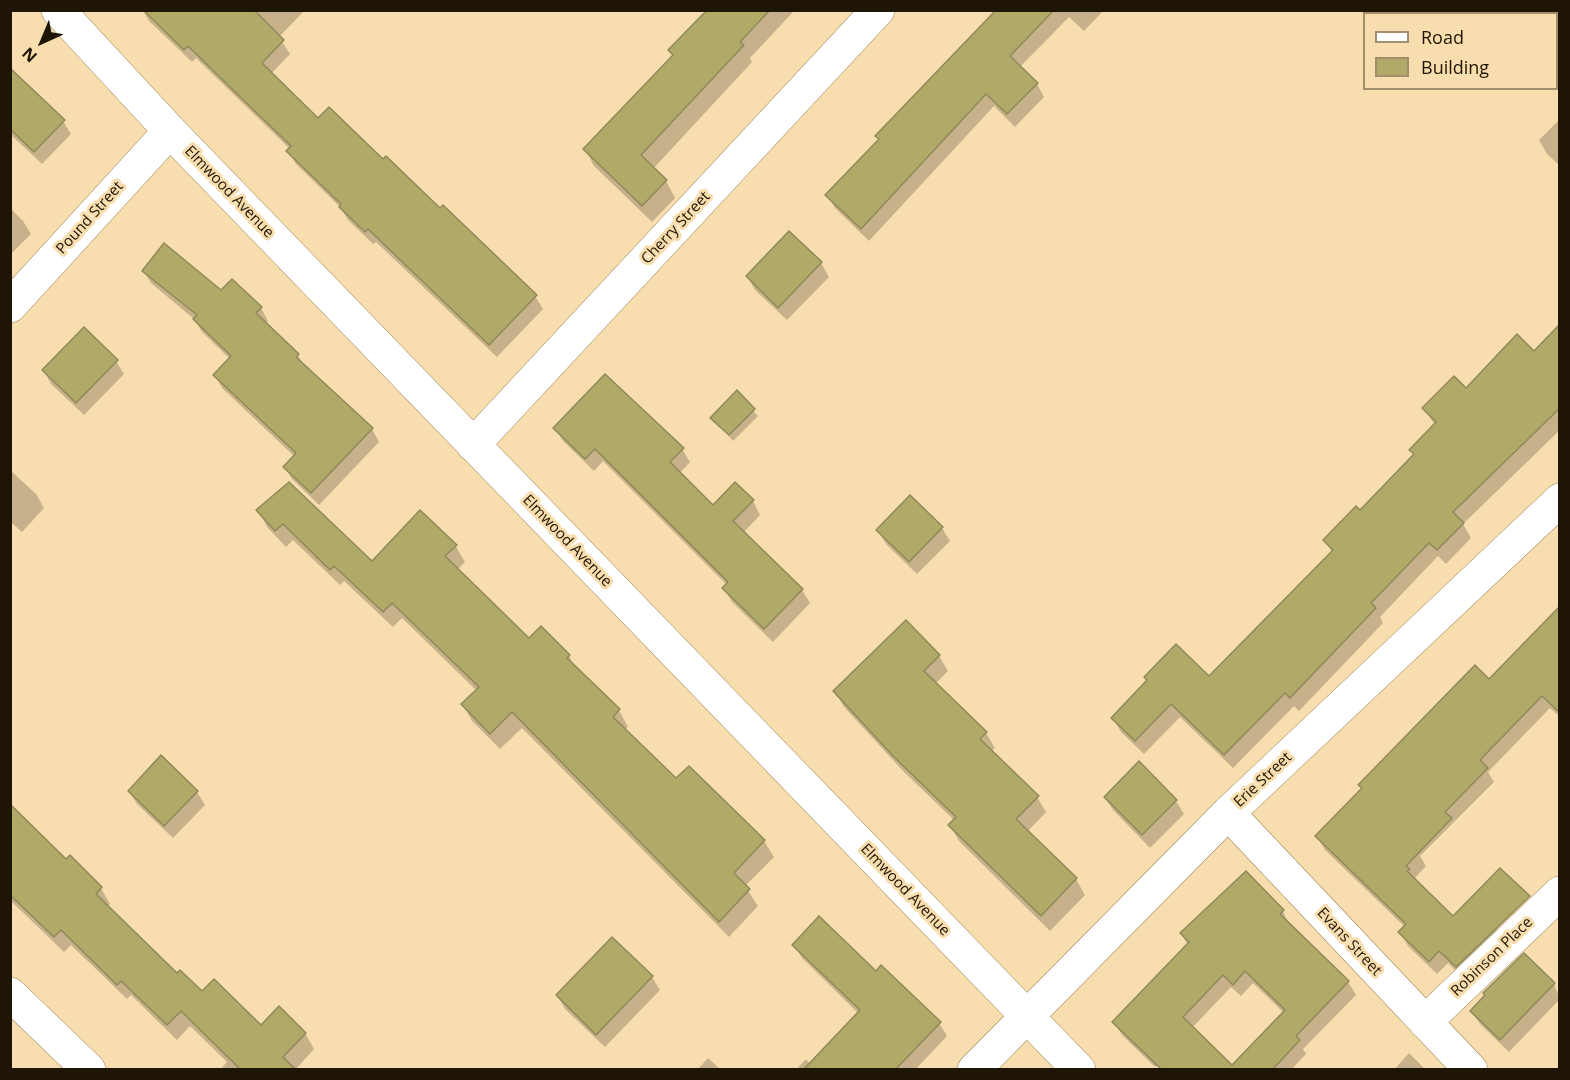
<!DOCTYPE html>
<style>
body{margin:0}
#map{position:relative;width:1570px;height:1080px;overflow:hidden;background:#f8deae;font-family:"Open Sans",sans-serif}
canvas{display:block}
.frame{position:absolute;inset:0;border:12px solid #1f1504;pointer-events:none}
.legend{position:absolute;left:1363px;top:12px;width:195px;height:78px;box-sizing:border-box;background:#f8deae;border:2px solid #a18e6a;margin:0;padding:8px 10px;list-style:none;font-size:18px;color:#1f1504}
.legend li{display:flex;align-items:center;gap:12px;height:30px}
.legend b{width:30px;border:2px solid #a18e6a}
.north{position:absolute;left:12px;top:12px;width:60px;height:60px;-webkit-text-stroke:4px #f8deae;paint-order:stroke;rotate:224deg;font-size:16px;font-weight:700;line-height:24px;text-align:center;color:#1f1504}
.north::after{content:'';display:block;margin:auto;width:21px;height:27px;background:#1f1504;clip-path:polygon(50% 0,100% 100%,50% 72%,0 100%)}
</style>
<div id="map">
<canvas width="1570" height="1080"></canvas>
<div class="frame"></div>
<ul class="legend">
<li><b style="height:8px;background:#fff"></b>Road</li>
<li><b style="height:16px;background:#b1a968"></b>Building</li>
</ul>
<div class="north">N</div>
</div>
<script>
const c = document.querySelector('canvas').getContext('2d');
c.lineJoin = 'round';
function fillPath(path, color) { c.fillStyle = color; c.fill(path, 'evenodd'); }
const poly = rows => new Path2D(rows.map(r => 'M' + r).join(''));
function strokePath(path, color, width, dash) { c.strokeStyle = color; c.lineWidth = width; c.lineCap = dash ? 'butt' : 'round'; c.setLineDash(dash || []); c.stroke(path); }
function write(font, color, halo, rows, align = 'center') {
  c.font = font + ' "Open Sans",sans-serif'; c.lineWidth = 6; c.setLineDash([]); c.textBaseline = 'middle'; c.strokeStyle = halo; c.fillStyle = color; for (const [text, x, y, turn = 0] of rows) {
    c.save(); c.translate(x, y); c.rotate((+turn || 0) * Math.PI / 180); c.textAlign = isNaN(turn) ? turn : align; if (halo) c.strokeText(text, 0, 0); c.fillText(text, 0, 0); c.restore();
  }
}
const shadow = poly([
 [143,10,305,10,279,37,290,54,271,74,318,120,383,162,535,296,543,309,497,357,376,242,373,244,348,220,341,208,296,164,288,151,290,149,196,58,192,62,149,21],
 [709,10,795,10,750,58,752,62,653,169,666,181,675,198,652,222,594,166,585,149,674,57,670,51],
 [1018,10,1104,10,1084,31,1069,17,1020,67,1037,84,1044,97,1015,127,994,106,869,241,835,208,827,195,880,140,877,136],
 [10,69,63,121,71,134,42,164,10,134],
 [1560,119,1560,166,1547,154,1539,140],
 [10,208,23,221,31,234,10,255],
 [789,233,821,263,829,277,787,320,755,290,747,276],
 [144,271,222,292,261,308,268,321,265,324,298,355,305,368,372,429,379,442,319,505,292,479,285,467,295,457,222,388,215,375,230,359,202,332,194,319,151,283],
 [1560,326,1560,430,1463,524,1471,538,1446,564,1438,556,1380,617,1383,623,1299,711,1294,706,1233,768,1180,717,1144,754,1121,732,1113,718,1209,678,1332,553,1325,540,1360,513,1414,456,1411,450,1435,425,1424,409,1466,390,1534,353],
 [116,361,124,374,84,415,51,384,44,371],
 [737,393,758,416,733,441,712,418],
 [555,428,682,449,690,462,679,474,713,507,753,501,760,515,743,533,802,590,810,603,773,642,732,602,724,589,727,585,603,461,594,471,563,441],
 [10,470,36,494,44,508,22,532,10,521],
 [258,510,372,563,455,545,465,562,457,570,529,640,569,656,576,669,619,710,628,727,625,730,677,781,764,841,774,857,745,886,758,906,729,937,522,728,500,749,472,721,463,705,477,691,402,618,393,627,344,581,340,585,293,540,286,547,267,527],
 [942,528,950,541,917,574,886,544,878,530],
 [1560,609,1560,717,1550,708,1488,772,1494,782,1420,856,1426,866,1414,879,1453,918,1496,928,1504,941,1464,979,1448,963,1437,974,1408,946,1400,932,1405,927,1325,850,1317,837,1363,790,1360,785,1489,681],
 [906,622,939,656,948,671,935,684,986,733,995,748,991,752,1037,797,1046,812,1027,832,1076,879,1085,895,1050,931,959,841,950,825,955,821,904,772,844,707,835,691],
 [129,791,197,792,205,805,173,838,137,804],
 [1105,797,1176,801,1184,814,1150,848,1113,810],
 [10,809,66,862,70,857,101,888,110,904,107,907,177,975,202,994,261,1027,305,1033,314,1049,295,1070,220,1070,227,1062,190,1026,177,1040,131,995,127,999,71,945,64,952,10,900],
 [1246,873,1283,911,1289,925,1348,982,1356,995,1303,1049,1306,1054,1291,1070,1168,1070,1160,1062,1155,1067,1122,1035,1114,1022,1188,945,1181,934],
 [1253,983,1284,1013,1232,1067,1192,1028,1231,987,1241,996],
 [794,945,876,973,939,1023,947,1036,915,1070,796,1070,806,1059,810,1064,859,1014,802,958],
 [652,977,660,990,605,1047,565,1009,557,995],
 [1554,984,1560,999,1509,1052,1480,1024,1472,1011,1487,996],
 [1409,1053,1426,1070,1394,1070],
 [708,1058,721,1070,697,1070]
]);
const building = poly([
 [143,10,254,10,284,40,262,63,318,118,329,107,383,159,386,156,440,208,443,205,537,295,489,345,368,229,365,232,339,207,341,204,286,151,291,146,236,93,188,46,184,50,143,10],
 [707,10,770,10,740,42,744,45,641,155,667,180,642,206,583,149,673,55,668,50,707,10],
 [996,10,1054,10,1010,56,1038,83,1007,114,986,94,861,229,825,195,879,139,875,136,996,10],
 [10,68,65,120,34,152,10,129,10,68],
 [789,231,822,262,778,308,746,276,789,231],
 [164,243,221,290,232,279,262,307,256,313,299,354,296,357,373,428,311,493,283,467,296,453,213,375,231,356,193,319,197,315,142,271,164,243],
 [1560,324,1560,408,1453,512,1464,523,1437,550,1429,543,1371,603,1376,608,1290,698,1285,693,1224,755,1171,704,1135,741,1111,718,1147,680,1144,677,1176,644,1209,676,1333,550,1323,540,1356,506,1360,510,1414,454,1409,450,1436,422,1422,408,1454,376,1466,388,1517,334,1534,351,1560,324],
 [84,327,118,360,76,403,42,370,84,327],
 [605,374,684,448,670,462,713,505,735,482,754,500,733,521,803,589,764,629,722,588,728,582,595,449,585,459,553,428,605,374],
 [737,390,755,409,729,435,710,418,737,390],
 [289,482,372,561,420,510,457,545,445,556,529,638,541,626,570,655,567,658,620,709,613,717,676,778,689,766,765,840,734,873,750,889,719,922,512,712,490,734,461,704,479,687,392,603,383,612,334,566,330,570,283,524,275,531,256,510,289,482],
 [910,495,943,527,909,562,876,530,910,495],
 [1560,606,1560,713,1542,696,1480,760,1488,768,1445,812,1452,818,1406,866,1410,869,1407,871,1453,916,1500,868,1530,896,1456,967,1439,951,1429,962,1398,932,1406,924,1315,836,1362,788,1358,785,1475,665,1489,679,1560,606],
 [906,620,940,655,924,671,987,732,980,739,1039,796,1016,819,1077,878,1041,916,948,825,956,817,894,757,833,691,906,620],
 [161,755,198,791,164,826,128,791,161,755],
 [1139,761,1177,800,1142,835,1104,797,1139,761],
 [10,804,66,859,70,855,102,887,96,894,177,973,180,970,202,991,214,979,261,1025,279,1006,306,1033,283,1057,296,1070,241,1070,181,1011,167,1025,121,981,117,985,61,930,54,937,10,895,10,804],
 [1246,871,1284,910,1280,914,1349,981,1296,1036,1300,1040,1272,1070,1162,1070,1112,1022,1189,942,1180,933,1246,871],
 [1245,971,1285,1010,1232,1065,1183,1017,1223,975,1233,985,1245,971],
 [819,916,876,971,881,965,941,1022,895,1070,803,1070,860,1010,792,945,819,916],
 [612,937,653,976,596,1035,556,995,612,937],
 [1524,953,1555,983,1500,1040,1470,1011,1485,995,1483,993,1524,953]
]);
const minor = poly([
 [58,10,170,131,1079,1070],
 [10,306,170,131],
 [473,445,878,10],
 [1228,813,1471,1070],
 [10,994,89,1070],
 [1425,1022,1560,893],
 [974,1070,1228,813,1560,500]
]);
const streetNames = [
 ["Elmwood Avenue",229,192,46],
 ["Pound Street",90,218,-48],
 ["Cherry Street",676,228,-47],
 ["Elmwood Avenue",567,541,46],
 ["Erie Street",1263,780,-43],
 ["Elmwood Avenue",905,890,46],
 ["Evans Street",1349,942,47],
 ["Robinson Place",1492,957,-44]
];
fillPath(shadow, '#0003');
fillPath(building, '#b1a968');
strokePath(building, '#8f8959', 1.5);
strokePath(minor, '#9c8458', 34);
strokePath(minor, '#fff', 33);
write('15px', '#1f1504', '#f8deae', streetNames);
</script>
